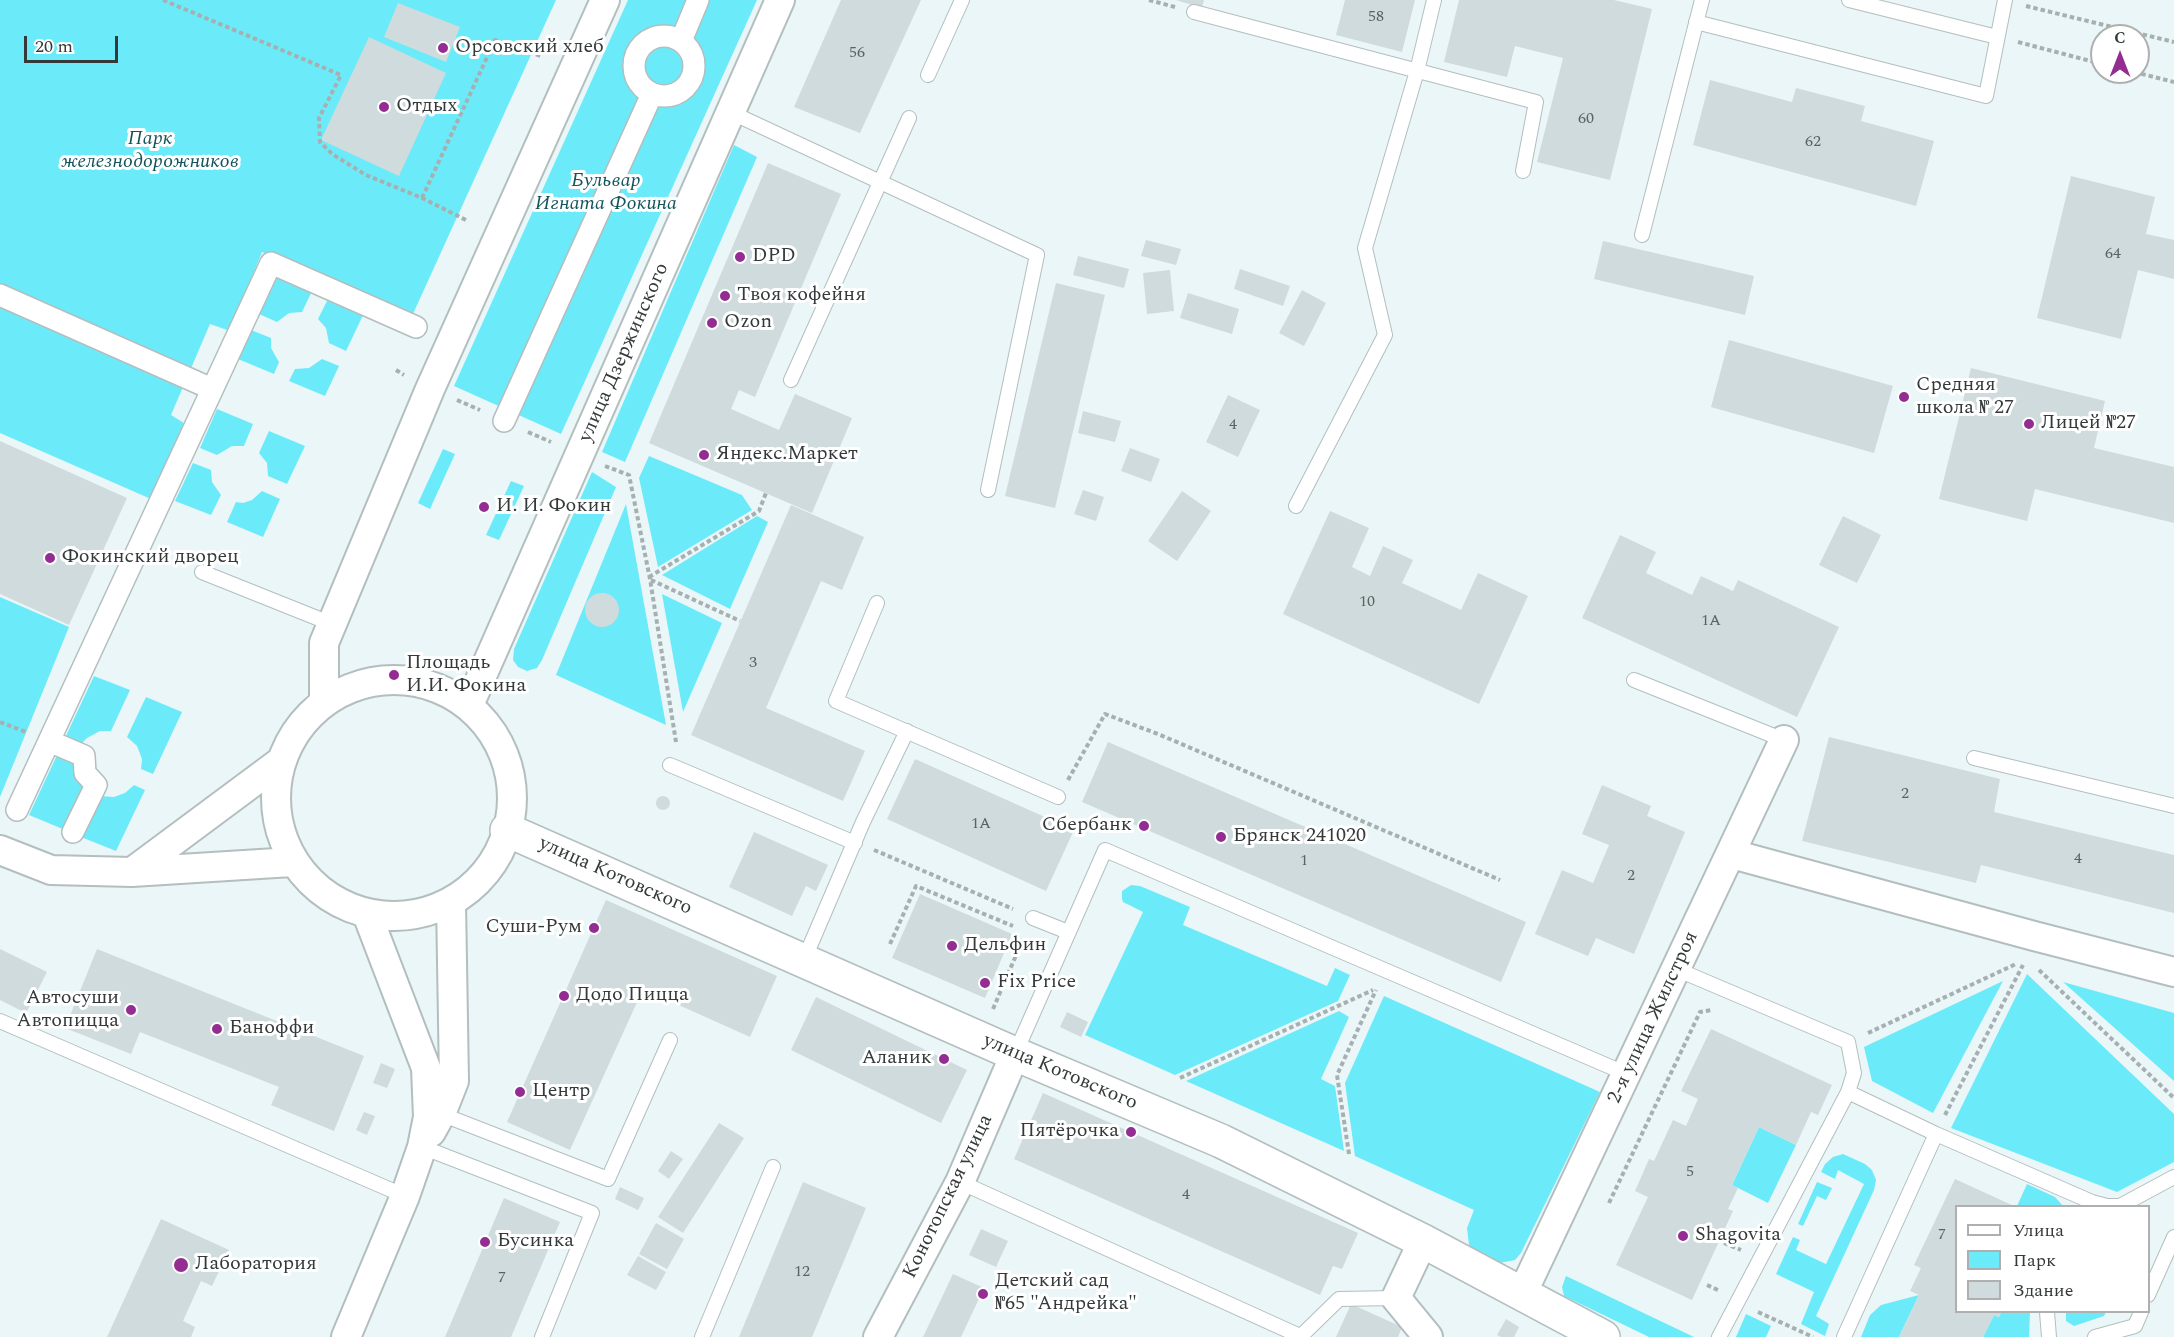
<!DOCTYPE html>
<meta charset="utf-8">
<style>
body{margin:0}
#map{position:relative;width:2174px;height:1337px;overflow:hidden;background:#ebf6f8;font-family:Spectral,serif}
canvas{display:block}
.legend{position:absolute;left:1955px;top:1205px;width:195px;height:108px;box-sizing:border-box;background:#fff;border:2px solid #aeb0b0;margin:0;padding:8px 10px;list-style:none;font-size:18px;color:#343939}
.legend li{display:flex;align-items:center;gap:12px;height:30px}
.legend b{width:30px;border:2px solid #aeb0b0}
.north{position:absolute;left:2090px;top:24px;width:60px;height:60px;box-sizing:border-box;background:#fff;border:2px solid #aeb0b0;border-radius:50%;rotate:0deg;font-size:16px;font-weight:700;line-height:24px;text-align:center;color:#343939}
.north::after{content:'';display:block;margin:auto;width:21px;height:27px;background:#932d92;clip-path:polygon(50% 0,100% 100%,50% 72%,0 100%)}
.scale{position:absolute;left:24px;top:36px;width:94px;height:27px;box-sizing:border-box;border:3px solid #343939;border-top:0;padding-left:8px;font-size:18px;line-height:21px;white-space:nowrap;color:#343939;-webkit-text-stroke:4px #fff;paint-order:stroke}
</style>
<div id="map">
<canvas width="2174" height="1337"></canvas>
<ul class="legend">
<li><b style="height:8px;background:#fff"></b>Улица</li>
<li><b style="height:16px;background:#6bebf9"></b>Парк</li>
<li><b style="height:16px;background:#cfdbdc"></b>Здание</li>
</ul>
<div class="north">С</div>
<div class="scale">20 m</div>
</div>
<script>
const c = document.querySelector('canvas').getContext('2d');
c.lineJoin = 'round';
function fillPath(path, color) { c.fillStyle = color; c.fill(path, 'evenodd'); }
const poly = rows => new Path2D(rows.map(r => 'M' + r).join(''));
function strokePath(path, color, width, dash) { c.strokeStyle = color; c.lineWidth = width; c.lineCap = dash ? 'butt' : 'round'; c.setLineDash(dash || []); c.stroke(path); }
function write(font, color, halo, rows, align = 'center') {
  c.font = font + ' Spectral,serif'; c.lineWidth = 6; c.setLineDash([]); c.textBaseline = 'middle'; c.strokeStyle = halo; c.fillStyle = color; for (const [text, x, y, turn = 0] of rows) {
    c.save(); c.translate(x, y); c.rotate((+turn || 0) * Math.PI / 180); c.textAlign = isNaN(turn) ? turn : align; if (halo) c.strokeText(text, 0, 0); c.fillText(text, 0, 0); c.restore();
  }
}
const green = poly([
 [0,0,556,0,412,316,262,252,230,331,210,324,171,415,184,423,151,499,0,433],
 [628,0,757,0,561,434,454,386],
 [734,145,757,157,625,462,602,452],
 [277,275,313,289,302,312,289,313,277,322,259,314],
 [329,297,365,311,346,351,329,343,326,328,318,319],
 [251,330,271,338,271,348,279,362,274,374,238,359],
 [322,359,339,366,325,396,289,381,295,369,309,368],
 [217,409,253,424,244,446,232,446,217,455,200,448],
 [269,431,305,446,287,484,268,476,267,463,259,453],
 [443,449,455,454,430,509,418,503],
 [649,456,742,495,752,510,658,567,639,478],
 [193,463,211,470,212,482,221,495,211,515,175,501],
 [592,472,616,487,542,660,537,668,527,671,518,667,513,660,514,649],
 [511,481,524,486,499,540,486,535],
 [262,491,280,499,263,537,227,522,236,502,243,503,252,500],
 [626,504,666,725,556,675],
 [757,516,768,522,730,609,662,575],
 [662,594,722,623,683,712],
 [0,597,69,627,0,797],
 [94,676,130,690,111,731,100,731,87,738,81,744,65,738],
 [146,697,182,712,153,774,141,769,142,759,137,746,127,737],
 [58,753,75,760,85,787,65,830,29,815],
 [134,785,145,790,116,851,81,837,100,796,114,797,125,793],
 [1131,885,1140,886,1190,907,1183,925,1327,986,1335,968,1350,975,1338,1001,1175,1075,1085,1035,1143,912,1123,902,1122,899,1122,891],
 [2027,974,2174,1114,2174,1162,2117,1192,1951,1128],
 [2003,981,1933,1113,1872,1081,1864,1047],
 [2063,982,2174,1013,2174,1081],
 [1384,996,1600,1092,1521,1253,1515,1260,1499,1263,1475,1251,1469,1245,1467,1228,1474,1210,1355,1156,1345,1083],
 [1339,1011,1349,1017,1321,1079,1335,1086,1344,1151,1186,1081],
 [1759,1127,1796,1145,1768,1203,1732,1185],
 [1843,1154,1865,1164,1872,1170,1876,1180,1874,1190,1816,1316,1829,1324,1825,1336,1801,1324,1814,1292,1776,1274,1793,1237,1800,1240,1796,1250,1826,1264,1864,1184,1838,1170,1835,1179,1821,1172,1825,1164,1833,1157],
 [1817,1182,1832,1188,1826,1200,1817,1196,1803,1226,1798,1224],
 [2027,1184,2055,1197,2063,1206,2017,1206],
 [1566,1276,1694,1337,1649,1337,1564,1296,1562,1287],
 [1919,1295,1899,1337,1861,1337,1870,1315,1881,1305],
 [2001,1312,2030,1312,2029,1337,1983,1337,1994,1315,1999,1317],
 [2066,1312,2106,1312,2104,1316,2074,1326,2066,1321],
 [1746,1314,1771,1326,1766,1337,1736,1337]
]);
const building = poly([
 [841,0,921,0,860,133,794,107],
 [1176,0,1204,0,1202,8],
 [1345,0,1415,0,1402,52,1336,35],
 [1459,0,1614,0,1652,9,1610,180,1537,162,1563,58,1515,46,1507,77,1444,62],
 [398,3,460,27,446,62,384,37],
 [369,37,446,73,399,176,321,140],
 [1710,80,1792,102,1796,88,1865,106,1861,121,1934,141,1916,206,1693,145],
 [768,163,841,194,755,397,739,390,731,409,779,430,795,394,852,418,812,513,649,443],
 [2071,176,2155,197,2146,234,2174,240,2174,279,2138,270,2121,339,2037,318],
 [1146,240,1181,249,1176,265,1141,256],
 [1603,241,1754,276,1745,315,1594,279],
 [1078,256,1129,269,1124,288,1073,275],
 [1240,269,1290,286,1283,306,1234,289],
 [1170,270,1174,311,1147,314,1143,273],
 [1056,283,1105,295,1055,508,1005,496],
 [1302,290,1326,303,1304,346,1279,333],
 [1188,293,1239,309,1232,334,1180,318],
 [1729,340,1893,386,1874,453,1711,407],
 [1971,368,2105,401,2094,448,2174,467,2174,523,2035,489,2027,521,1939,499],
 [1228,395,1260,410,1238,457,1206,442],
 [1083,411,1121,421,1115,442,1078,433],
 [0,441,127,498,69,625,0,594],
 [1130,448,1160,459,1151,482,1121,471],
 [1083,490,1104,497,1096,521,1074,514],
 [1182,491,1211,511,1177,561,1148,541],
 [791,505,864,537,842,590,821,581,766,708,865,751,843,801,691,735],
 [1330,511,1369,528,1352,567,1370,576,1383,546,1413,560,1402,583,1461,610,1478,573,1528,596,1479,704,1283,614],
 [1843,516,1881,535,1857,583,1819,565],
 [1620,535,1656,552,1646,573,1692,595,1701,576,1733,591,1738,580,1839,627,1797,717,1582,618],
 '585 610a17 17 0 1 1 34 0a17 17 0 1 1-34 0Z',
 [1829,737,2000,779,1994,812,2174,855,2174,913,1981,865,1976,883,1802,841],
 [1108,742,1526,922,1501,982,1082,802],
 [915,759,1074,830,1046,891,887,819],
 [1602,785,1651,806,1647,816,1685,832,1634,954,1596,938,1588,956,1535,934,1562,870,1593,883,1609,845,1582,834],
 '656 803a7 7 0 1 1 14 0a7 7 0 1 1-14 0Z',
 [754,832,828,865,816,891,806,886,792,916,729,887],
 [920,894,1012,934,985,998,892,958],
 [606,900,777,976,750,1037,643,989,570,1150,507,1122],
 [0,949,47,972,26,1013,0,1000],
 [97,949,364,1056,334,1131,271,1105,279,1087,140,1032,131,1054,65,1028],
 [816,997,967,1070,941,1123,791,1050],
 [1067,1012,1088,1022,1081,1037,1060,1027],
 [1711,1029,1832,1085,1818,1115,1811,1112,1796,1145,1759,1127,1732,1185,1738,1188,1728,1209,1733,1211,1692,1300,1616,1265,1648,1197,1635,1191,1649,1159,1654,1161,1673,1120,1686,1126,1698,1099,1681,1091],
 [381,1063,395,1069,387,1088,373,1083],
 [1043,1093,1358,1233,1342,1269,1333,1266,1320,1295,1014,1159],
 [364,1112,375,1116,367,1135,356,1130],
 [719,1123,744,1138,683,1233,658,1217],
 [671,1151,683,1159,669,1179,658,1171],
 [1955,1179,2014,1206,1956,1206,1956,1312,2001,1312,1999,1317,1994,1315,1983,1337,1899,1337,1919,1295,1910,1291,1921,1268,1914,1265],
 [803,1182,866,1208,812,1337,739,1337],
 [620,1187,644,1198,638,1210,615,1199],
 [504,1198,560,1222,511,1337,445,1337],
 [161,1219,229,1250,212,1286,201,1281,183,1321,195,1327,191,1337,107,1337],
 [656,1223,684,1239,667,1269,639,1254],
 [981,1229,1008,1241,996,1267,969,1255],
 [638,1256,666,1272,656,1290,627,1275],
 [953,1274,984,1288,961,1337,923,1337],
 [1351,1304,1402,1327,1398,1337,1336,1337],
 [1506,1319,1519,1327,1514,1337,1501,1337,1497,1335]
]);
const path = poly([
 [163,0,341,75,319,118,320,142,332,154,366,175,422,198,466,220],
 [1149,0,1175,7],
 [2026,6,2174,42],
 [2018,42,2102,64],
 [2134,72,2174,82],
 [422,198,495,40,541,56],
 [396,370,404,375],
 [457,400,480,410],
 [528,432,551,442],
 [605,466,629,475,650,579,676,742],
 [649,577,759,511,766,493],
 [651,580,740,621],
 [0,722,26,732],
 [1068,780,1105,714,1158,734,1500,880],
 [874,850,1013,909],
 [890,944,916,886,1013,926],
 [2039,970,2174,1098],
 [993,1009,1023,939],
 [1868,1033,2016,964],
 [1180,1078,1373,990],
 [1945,1115,2023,965],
 [1349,1154,1337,1075,1376,990],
 [1609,1203,1700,1012,1712,1010],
 [1724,1243,1741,1250],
 [1707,1285,1720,1291],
 [1758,1312,1813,1337]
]);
const service = poly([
 [1849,0,1997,37],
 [1194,12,1536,102,1523,171],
 [1696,22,1986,96,2005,0],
 [928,75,962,0],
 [730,112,1037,255,988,490],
 [1642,235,1702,0],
 [791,380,909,118],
 [1296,506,1385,335,1365,248,1417,71,1434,0],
 [202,572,332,624],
 [877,603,836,701,1058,797],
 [1634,680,1784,740],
 [1974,758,2174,806],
 [670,765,855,843],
 [1033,918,1068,932],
 [804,960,863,822,907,731],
 [1676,969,1848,1042,1854,1073,1848,1092,1936,1134,2092,1202,2107,1206,2120,1206,2174,1177],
 [0,1021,405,1196],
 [1015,1054,1105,850,1627,1074],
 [441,1114,608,1179,670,1040],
 [422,1147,592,1213,542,1337],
 [960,1182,1302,1337],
 [2148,1295,2174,1237],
 [2047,1312,2049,1337],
 [702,1337,773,1167],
 [1300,1337,1339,1299,1396,1298],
 [1719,1337,1848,1092],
 [1844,1337,1936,1134],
 [2095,1337,2135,1326,2141,1312]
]);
const pedestrian = poly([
 '634 66a30 30 0 1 1 60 0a30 30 0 1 1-60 0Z',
 [681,41,698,0],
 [0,295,212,389],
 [504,421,652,94],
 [49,741,84,756,85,773,96,785,73,832],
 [17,810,271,263,416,327]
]);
const minor = poly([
 '276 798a118 118 0 1 1 236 0a118 118 0 1 1-236 0Z',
 [324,701,324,643,430,389,605,0],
 [469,705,780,0],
 [0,850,51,870,132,872,292,862],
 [1732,854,2034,936,2174,972],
 [132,872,280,762],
 [431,1132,441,1114,454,1081,451,902],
 [1423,1241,1396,1298,1428,1337],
 [1522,1294,1784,740],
 [346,1337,405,1196,422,1147,428,1117,426,1068,367,914],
 [878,1337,960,1182,1015,1054]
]);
const tertiary = poly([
 [507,830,1015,1054,1221,1141,1423,1241,1603,1337]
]);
const markers = [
 [443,48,6,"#932d92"],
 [384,107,6,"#932d92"],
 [740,257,6,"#932d92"],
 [725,296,6,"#932d92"],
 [712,323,6,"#932d92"],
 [1904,397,6,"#932d92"],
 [2029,424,6,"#932d92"],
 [704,455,6,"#932d92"],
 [484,507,6,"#932d92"],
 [50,558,6,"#932d92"],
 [394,675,6,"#932d92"],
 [1144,826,6,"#932d92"],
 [1221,837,6,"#932d92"],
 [594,928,6,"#932d92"],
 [952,946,6,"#932d92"],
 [985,983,6,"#932d92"],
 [564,996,6,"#932d92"],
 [131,1010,6,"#932d92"],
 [217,1029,6,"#932d92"],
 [944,1059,6,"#932d92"],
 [520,1092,6,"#932d92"],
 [1131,1132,6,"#932d92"],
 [1683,1236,6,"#932d92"],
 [485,1242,6,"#932d92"],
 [181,1265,8,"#932d92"],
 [983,1294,6,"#932d92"]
];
const numberNames = [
 ["58",1376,18],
 ["56",857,54],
 ["60",1586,120],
 ["62",1813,143],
 ["64",2113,255],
 ["4",1233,426],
 ["10",1367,603],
 ["1А",1711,622],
 ["3",753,664],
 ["2",1905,795],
 ["1А",981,825],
 ["4",2078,860],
 ["1",1304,862],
 ["2",1631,877],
 ["5",1690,1173],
 ["4",1186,1196],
 ["7",1942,1236],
 ["12",802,1273],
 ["7",502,1279]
];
const poiNames = [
 ["Орсовский хлеб",455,48],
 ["Отдых",396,107],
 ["DPD",752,257],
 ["Твоя кофейня",737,296],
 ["Ozon",724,323],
 ["Средняя",1916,386],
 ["школа № 27",1916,409],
 ["Лицей №27",2041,424],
 ["Яндекс.Маркет",716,455],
 ["И. И. Фокин",496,507],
 ["Фокинский дворец",62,558],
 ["Площадь",406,664],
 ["И.И. Фокина",406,687],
 ["Сбербанк",1132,826,"right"],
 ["Брянск 241020",1233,837],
 ["Суши-Рум",582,928,"right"],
 ["Дельфин",964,946],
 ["Fix Price",997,983],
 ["Додо Пицца",576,996],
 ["Автосуши",119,999,"right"],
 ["Автопицца",119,1022,"right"],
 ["Баноффи",229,1029],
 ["Аланик",932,1059,"right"],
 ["Центр",532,1092],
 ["Пятёрочка",1119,1132,"right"],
 ["Shagovita",1695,1236],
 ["Бусинка",497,1242],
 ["Лаборатория",195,1265],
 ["Детский сад",995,1282],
 ["№65 \"Андрейка\"",995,1305]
];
const parkNames = [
 ["Парк",150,140],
 ["железнодорожников",150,163],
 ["Бульвар",606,182],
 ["Игната Фокина",606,205]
];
const streetNames = [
 ["улица Дзержинского",625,353,-66],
 ["улица Котовского",615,877,24],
 ["2-я улица Жилстроя",1654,1018,-65],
 ["улица Котовского",1060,1073,23],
 ["Конотопская улица",949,1197,-64]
];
fillPath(green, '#6bebf9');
fillPath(building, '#cfdbdc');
strokePath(service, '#b3bebf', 16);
strokePath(pedestrian, '#b3bebf', 24);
strokePath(minor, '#b3bebf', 32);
strokePath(tertiary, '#b3bebf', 36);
strokePath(path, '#a7b0b1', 4, [4.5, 3]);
strokePath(service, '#fff', 14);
strokePath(pedestrian, '#fff', 21);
strokePath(minor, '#fff', 28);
strokePath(tertiary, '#fff', 33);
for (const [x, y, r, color] of markers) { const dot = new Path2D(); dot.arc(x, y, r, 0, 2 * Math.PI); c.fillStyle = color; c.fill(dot); strokePath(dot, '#fff', 2); }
write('16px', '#5b6262', null, numberNames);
write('20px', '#343939', '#fff', poiNames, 'left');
write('italic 20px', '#12545b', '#fff', parkNames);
write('20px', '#343939', '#fff', streetNames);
</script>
